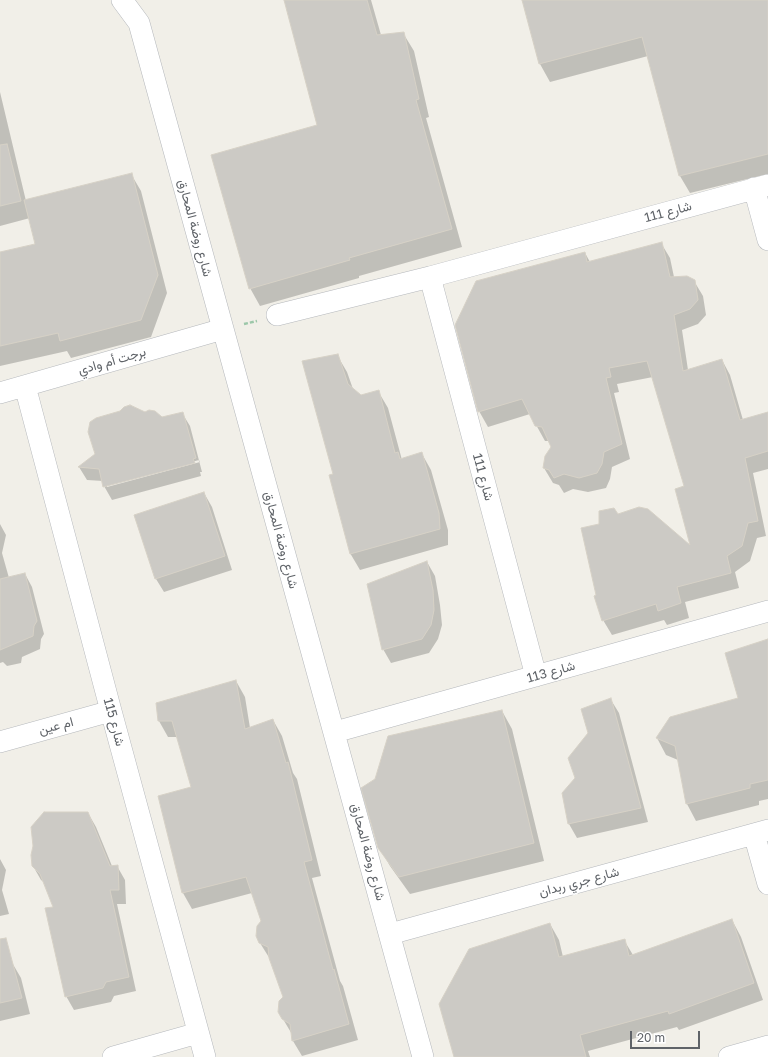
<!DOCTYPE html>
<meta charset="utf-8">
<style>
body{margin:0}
#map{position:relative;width:768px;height:1057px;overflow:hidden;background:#f1efe8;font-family:"Golos Text",sans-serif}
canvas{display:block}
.scale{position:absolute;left:630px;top:1031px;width:70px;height:18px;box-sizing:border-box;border:2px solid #5f6368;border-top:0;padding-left:5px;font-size:12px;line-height:14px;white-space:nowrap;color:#5f6368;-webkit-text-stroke:3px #fff;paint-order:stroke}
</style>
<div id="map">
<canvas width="768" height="1057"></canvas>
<div class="scale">20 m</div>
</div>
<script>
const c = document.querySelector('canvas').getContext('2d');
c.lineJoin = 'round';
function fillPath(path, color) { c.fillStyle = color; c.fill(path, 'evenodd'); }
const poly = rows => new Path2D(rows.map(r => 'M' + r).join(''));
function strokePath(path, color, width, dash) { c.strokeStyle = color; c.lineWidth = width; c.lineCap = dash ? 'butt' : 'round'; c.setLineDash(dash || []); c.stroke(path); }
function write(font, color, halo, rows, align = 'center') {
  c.font = font + ' "Golos Text",Vazirmatn,sans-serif'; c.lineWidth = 3; c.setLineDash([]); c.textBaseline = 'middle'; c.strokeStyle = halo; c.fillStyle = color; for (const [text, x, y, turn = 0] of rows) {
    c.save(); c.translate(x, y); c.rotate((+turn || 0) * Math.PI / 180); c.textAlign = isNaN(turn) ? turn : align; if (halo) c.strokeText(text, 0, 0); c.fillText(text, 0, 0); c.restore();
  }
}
const shadow = poly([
 [285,0,371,0,381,35,403,33,414,51,429,117,426,118,462,247,359,276,359,278,260,306,250,288,318,125],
 [523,0,750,0,768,3,768,174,690,193,680,176,648,56,550,82,540,64],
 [0,92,26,201,131,174,141,191,167,293,151,337,71,358,67,351,0,366,0,253,37,245,30,218,0,226],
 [661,243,670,258,674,277,694,281,703,296,706,315,698,324,682,330,688,370,722,360,730,375,743,420,768,413,768,469,753,473,766,536,757,538,750,561,735,572,739,588,685,602,689,618,667,625,664,620,612,635,603,620,597,596,600,525,618,516,692,547,685,487,653,377,617,384,619,392,614,393,630,459,612,467,610,479,606,488,588,492,573,489,564,493,559,485,553,483,544,468,552,447,549,441,545,441,530,414,488,427,479,411,585,253,590,262],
 [337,355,347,372,353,389,361,396,378,391,388,408,402,460,422,454,431,470,448,530,448,545,360,570,350,553,334,475],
 [182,413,190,426,202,472,200,472,201,476,112,500,104,486,103,481,87,480,79,467],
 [199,460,200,462,107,487,107,485],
 [204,493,212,507,232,570,164,592,156,579],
 [0,524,6,535,2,553,9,578,25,574,32,587,44,634,41,639,40,649,22,657,21,663,7,666,3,662,0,663],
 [427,562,435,576,440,605,442,625,438,639,429,653,391,663,383,649],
 [768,640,768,799,759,801,759,805,696,821,687,804,678,760,666,755,657,738,739,698],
 [236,681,245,697,250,728,273,720,282,736,293,773,297,779,321,876,312,878,340,981,343,986,358,1040,302,1056,293,1041,293,1036,283,1019,284,998,270,959,260,943,262,922,252,893,192,909,183,893,159,797,192,788,177,737,168,737,159,721],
 [611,700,619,713,648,822,577,838,569,824,576,778,589,733],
 [502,711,512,729,544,861,410,894,390,866,379,847],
 [88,813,96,827,112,866,117,866,125,880,126,904,117,904,136,991,114,996,111,1002,74,1010,66,996,54,907,45,883,41,880,33,866],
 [0,859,6,870,2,890,9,914,0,916],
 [732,920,741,937,763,1000,679,1030,677,1027,588,1051,590,1057,455,1057,550,924,559,940,563,957,624,940,633,955],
 [0,942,21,978,30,1014,0,1021]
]);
const building = poly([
 [284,0,367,0,377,35,404,32,419,99,416,100,452,229,349,258,350,260,249,289,211,155,317,125,284,0],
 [522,0,768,0,768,154,679,176,642,37,539,64,522,0],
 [7,144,21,201,0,206,0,145,7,144],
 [132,173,158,275,141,320,60,341,58,333,0,346,0,252,35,244,24,200,132,173],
 [662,242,670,277,687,276,695,280,698,300,690,309,674,315,683,371,722,359,740,420,768,412,768,451,745,458,758,521,748,523,742,546,727,556,731,573,677,587,681,603,658,611,656,604,602,621,594,596,596,595,581,528,599,524,599,511,614,508,618,514,639,507,648,509,690,545,675,489,684,486,647,361,609,368,611,377,606,378,622,444,604,452,602,464,597,473,579,478,564,474,554,478,549,470,543,468,545,456,551,447,542,427,535,426,522,399,478,412,455,325,476,281,585,252,587,262,662,242],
 [338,354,348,384,361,395,379,390,395,453,398,452,400,459,422,452,439,513,440,529,350,554,329,475,333,474,302,361,338,354],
 [130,405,145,412,149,410,155,411,162,417,183,412,196,458,193,459,195,463,103,487,99,469,78,467,95,454,88,432,90,422,96,418,120,411,124,407,130,405],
 [204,492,225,556,155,579,134,515,204,492],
 [427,561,433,590,434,610,431,625,422,639,382,650,367,584,427,561],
 [25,573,37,621,34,626,33,636,0,650,0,579,25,573],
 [768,639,768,780,750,784,750,788,686,804,675,746,656,738,670,717,738,698,725,653,768,639],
 [236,680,245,729,273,719,286,763,288,762,312,860,304,862,333,970,334,969,349,1024,292,1041,290,1024,282,1019,278,1012,279,1001,283,997,269,958,268,947,259,943,256,936,257,926,261,921,246,877,182,893,158,796,191,787,172,721,158,721,156,703,236,680],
 [611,698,641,808,568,824,562,793,575,778,568,758,588,733,581,709,611,698],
 [502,710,534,843,399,877,378,848,361,788,375,779,388,736,502,710],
 [44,812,88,812,110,866,118,865,119,890,110,890,129,977,106,982,103,988,65,997,45,908,53,907,40,874,32,866,31,855,33,846,31,827,44,812],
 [732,919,754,983,669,1014,668,1011,580,1035,586,1057,454,1057,439,1004,469,949,550,923,559,957,625,939,629,956,732,919],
 [6,938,22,998,0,1003,0,939,6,938]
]);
const path = poly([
 [244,324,257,321]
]);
const street = poly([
 [122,0,139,23,423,1057],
 [754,188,768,240],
 [430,277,536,676],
 [277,315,430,277,768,185],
 [25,386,111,711,205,1057],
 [0,393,223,329],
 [335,732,768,611],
 [0,742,111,711],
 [754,834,768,884],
 [390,934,768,830],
 [113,1057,198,1033],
 [729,1057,768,1046]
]);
const streetNames = [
 ["شارع 111",668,212,-15],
 ["شارع روضة المحارق",195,228,75],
 ["برجت أم وادي",112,361,-16],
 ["شارع 111",483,477,75],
 ["شارع روضة المحارق",281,540,75],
 ["شارع 113",551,672,-16],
 ["شارع 115",114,722,75],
 ["ام عين",56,726,-15],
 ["شارع روضة المحارق",368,852,75],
 ["شارع جري ربدان",579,882,-15]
];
fillPath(shadow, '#0003');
fillPath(building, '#cccac5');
strokePath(building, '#d6d1c6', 1);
strokePath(street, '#b5b8bc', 22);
strokePath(path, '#9cc7a9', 2.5, [4, 2]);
strokePath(street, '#fff', 21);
write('13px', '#5f6368', '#fff', streetNames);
</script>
